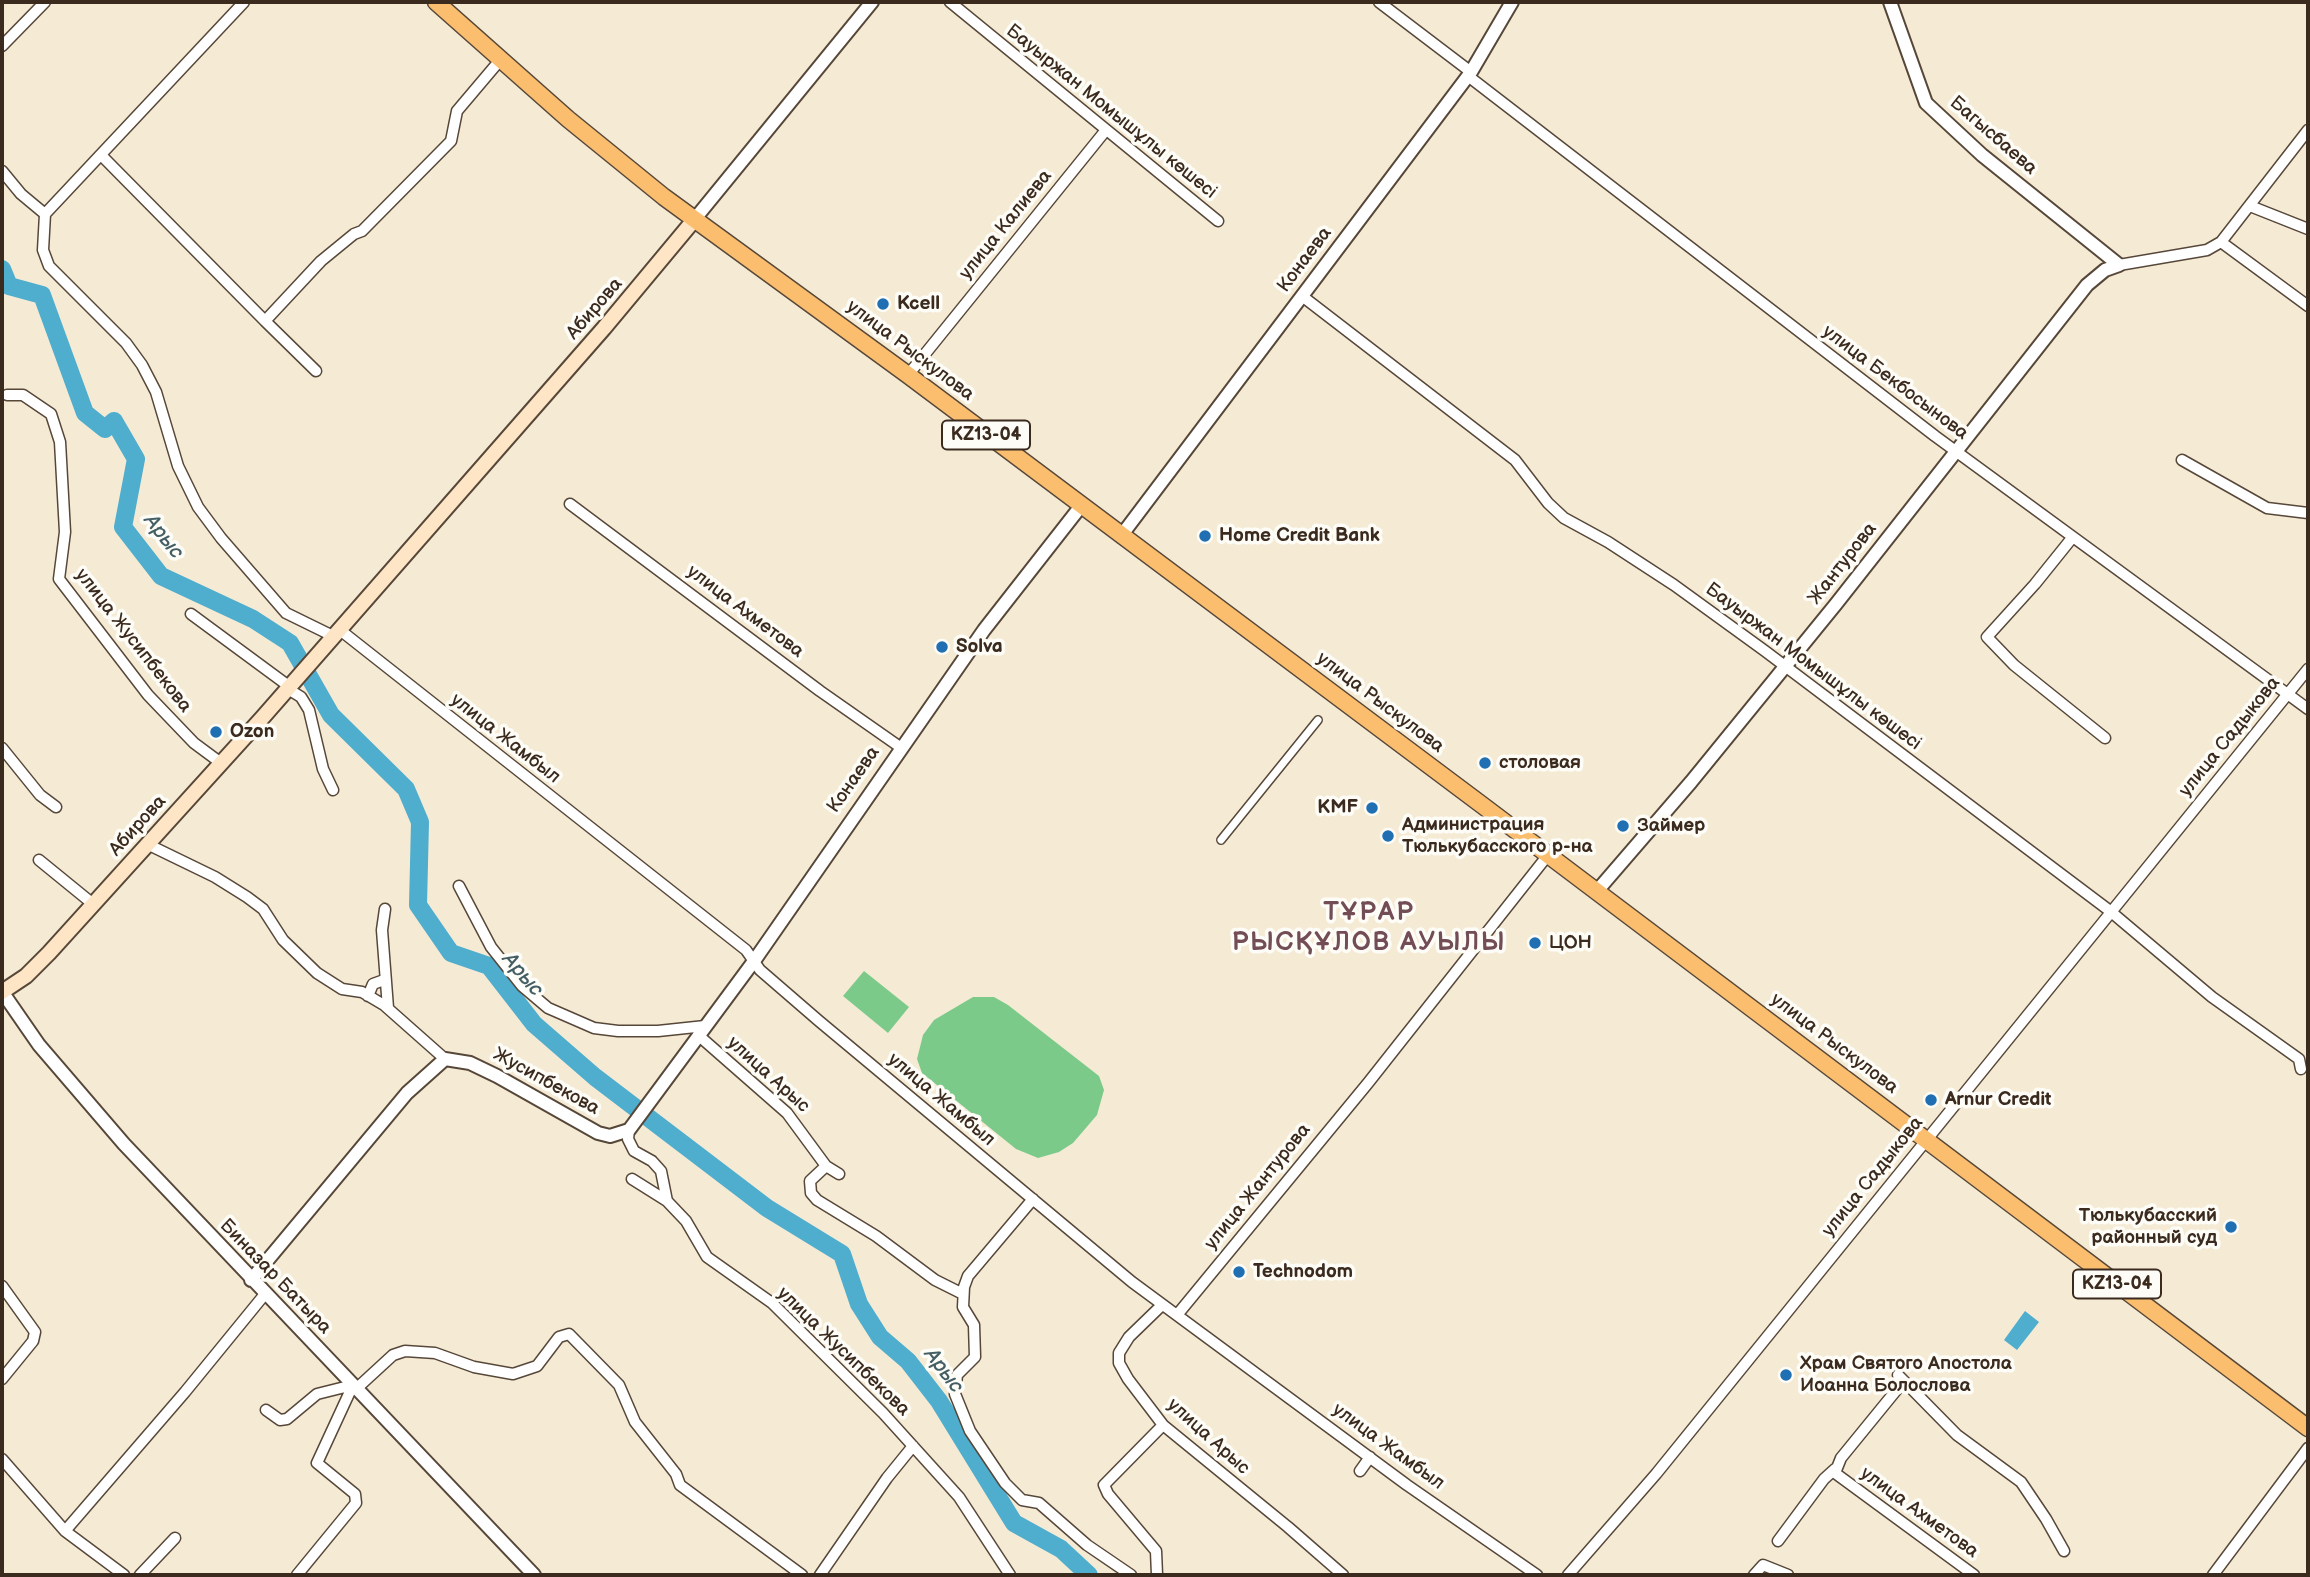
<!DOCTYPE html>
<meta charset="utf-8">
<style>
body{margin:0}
#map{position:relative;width:2310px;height:1577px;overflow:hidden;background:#f5ebd5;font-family:"Balsamiq Sans",sans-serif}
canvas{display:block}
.frame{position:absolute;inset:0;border:4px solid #3b2a1e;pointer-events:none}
</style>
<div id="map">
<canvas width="2310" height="1577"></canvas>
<div class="frame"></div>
</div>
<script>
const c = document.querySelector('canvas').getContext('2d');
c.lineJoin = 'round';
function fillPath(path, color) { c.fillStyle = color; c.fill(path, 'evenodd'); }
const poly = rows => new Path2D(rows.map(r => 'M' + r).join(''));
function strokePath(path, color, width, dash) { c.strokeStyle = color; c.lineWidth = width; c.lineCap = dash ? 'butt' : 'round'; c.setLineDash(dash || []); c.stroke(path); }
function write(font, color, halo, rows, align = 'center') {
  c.font = font + ' "Balsamiq Sans",sans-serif'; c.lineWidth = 7; c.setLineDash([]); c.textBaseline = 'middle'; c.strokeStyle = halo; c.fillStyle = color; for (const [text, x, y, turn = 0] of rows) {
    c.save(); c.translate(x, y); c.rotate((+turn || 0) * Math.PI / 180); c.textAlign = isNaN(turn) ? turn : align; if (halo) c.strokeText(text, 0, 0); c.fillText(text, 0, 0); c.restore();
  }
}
const green = poly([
 [864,971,909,1007,888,1033,843,996],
 [973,997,994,997,1008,1005,1099,1076,1104,1090,1097,1115,1073,1143,1059,1152,1038,1158,1016,1149,922,1073,917,1059,923,1035,934,1020]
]);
const water = poly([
 [2025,1311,2039,1322,2017,1350,2004,1340]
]);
const river = poly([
 [2,269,9,286,42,295,85,413,105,429,114,421,136,459,123,527,161,576,253,619,290,643,331,715,406,789,420,822,418,905,451,953,489,966,534,1024,595,1077,767,1208,842,1254,859,1304,880,1337,908,1361,939,1401,1014,1523,1061,1549,1089,1575]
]);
const pedestrian = poly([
 [1221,840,1318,720]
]);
const minor = poly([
 [950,2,1218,221],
 [1379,2,1471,72],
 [2,46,45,2],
 [1468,76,1935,436,2308,709],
 [101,155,265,321,321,261,354,234,362,231,451,141,457,111,501,59],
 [2,171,21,194,45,214,43,250,49,266,126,343,142,365,156,392,178,466,198,507,221,538,286,613,335,637],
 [2250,206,2308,229],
 [45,214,244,2],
 [2221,242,2308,306],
 [2119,265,2207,250,2221,242,2308,130],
 [1302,296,1515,460,1548,503,1564,518,1608,542,1674,585,1765,651,2110,911,2212,997,2299,1059,2301,1069],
 [265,321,316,371],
 [908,375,1106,130],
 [7,395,23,395,51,414,60,442,65,532,59,579,148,695,194,743,221,763],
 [2182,460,2267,508,2308,513],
 [570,504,820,691,900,747],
 [2072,538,2035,584,1987,637,2014,665,2105,738],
 [191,614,290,687],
 [340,630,746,950,760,970,819,1021,1132,1282,1407,1485,1537,1575],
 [288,689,301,697,309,710,323,769,333,790],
 [2,748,40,795,56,807],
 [147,844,215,877,247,897,263,909,283,940,317,973,342,989,362,992,384,1005,445,1059],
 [39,860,93,904],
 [459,886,491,947,522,986,548,1008,594,1028,618,1031,658,1031,705,1026],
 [385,909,382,930,388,1008],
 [368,996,373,984,384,980],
 [698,1035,787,1113,826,1166,839,1174],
 [629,1130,628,1139,634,1151,652,1161,661,1171,667,1201,686,1221,707,1257,772,1303,883,1413,959,1497,1010,1575],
 [826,1166,810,1181,811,1193,817,1200,876,1236,935,1280,963,1294],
 [632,1179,667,1201],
 [1033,1199,968,1276,964,1287,963,1307,974,1325,975,1357,957,1375,955,1394,970,1431,1005,1483,1022,1500,1039,1503,1087,1545,1131,1575],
 [2,1286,35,1332,33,1341,2,1379],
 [1162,1305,1129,1337,1119,1353,1119,1363,1128,1379,1163,1425,1288,1527,1343,1575],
 [1177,1315,1368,1083,1548,855],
 [1898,1375,1957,1435,2021,1482,2046,1519,2064,1551],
 [1903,1382,1841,1458,1835,1473,1974,1575],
 [356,1389,393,1355,405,1351,435,1353,474,1367,513,1374,537,1366,559,1337,569,1334,619,1385,635,1422,676,1474,680,1485,802,1575],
 [266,1410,280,1420,287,1419,317,1394,353,1385],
 [2,1459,65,1531,124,1575],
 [1360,1471,1370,1457],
 [65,1531,185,1392,265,1294],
 [1778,1541,1824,1479,1835,1469],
 [140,1575,175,1538],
 [297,1575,356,1503,355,1494,317,1463,353,1385],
 [820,1575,887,1478,913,1446],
 [1157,1575,1156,1551,1108,1494,1104,1485,1163,1425],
 [1568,1575,1656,1474,2308,669],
 [1754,1575,1763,1565,1788,1575],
 [2213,1575,2308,1448]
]);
const tertiary = poly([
 [694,220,872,2],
 [1121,536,1471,72,1512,2],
 [1597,891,1691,782,1836,604,2087,285,2105,270,2119,265,1982,155,1926,103,1890,2],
 [3,993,39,1045,124,1144,534,1575],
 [251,1280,407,1093,445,1059,470,1063,497,1076,598,1133,610,1136,629,1130,754,961,984,630,1081,506]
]);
const secondary = poly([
 [2,992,26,976,49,953,263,717,604,328,694,220]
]);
const primary = poly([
 [436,2,568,119,664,197,908,375,1482,805,2308,1428]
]);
const markers = [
 [883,304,7,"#1f6fb2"],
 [1205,536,7,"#1f6fb2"],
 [942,647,7,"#1f6fb2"],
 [216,732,7,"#1f6fb2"],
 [1485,763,7,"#1f6fb2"],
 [1372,808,7,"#1f6fb2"],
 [1623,826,7,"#1f6fb2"],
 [1388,836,7,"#1f6fb2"],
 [1535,943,7,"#1f6fb2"],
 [1931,1100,7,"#1f6fb2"],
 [2231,1227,7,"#1f6fb2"],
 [1239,1272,7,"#1f6fb2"],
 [1786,1375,7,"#1f6fb2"]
];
const shields = [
 [986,435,88],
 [2117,1284,88]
];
const shieldNames = [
 ["KZ13-04",986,435],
 ["KZ13-04",2117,1284]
];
const streetNames = [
 ["Бауыржан Момышұлы көшесі",1111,112,39],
 ["Багысбаева",1993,136,41],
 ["улица Калиева",1006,225,-51],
 ["Конаева",1305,260,-53],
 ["Абирова",595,309,-49],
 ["улица Рыскулова",910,351,37],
 ["улица Бекбосынова",1895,383,37],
 ["Жантурова",1843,564,-52],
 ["улица Ахметова",745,612,37],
 ["улица Жусипбекова",133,641,52],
 ["Бауыржан Момышұлы көшесі",1813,667,37],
 ["улица Рыскулова",1380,703,37],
 ["улица Садыкова",2230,737,-51],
 ["улица Жамбыл",505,739,38],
 ["Конаева",854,780,-55],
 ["Абирова",138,826,-48],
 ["улица Рыскулова",1834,1044,37],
 ["улица Арыс",768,1075,42],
 ["Жусипбекова",546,1082,29],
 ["улица Жамбыл",941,1100,40],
 ["улица Садыкова",1873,1177,-51],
 ["улица Жантурова",1258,1187,-51],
 ["Биназар Батыра",275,1277,46],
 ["улица Жусипбекова",843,1352,44],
 ["улица Арыс",1208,1437,42],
 ["улица Жамбыл",1388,1447,36],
 ["улица Ахметова",1919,1513,36]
];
const poiNames = [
 ["Kcell",897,304],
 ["Home Credit Bank",1219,536],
 ["Solva",956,647],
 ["Ozon",230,732],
 ["столовая",1499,763],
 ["KMF",1358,808,"right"],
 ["Администрация",1402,825],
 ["Тюлькубасского р-на",1402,847],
 ["Займер",1637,826],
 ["ЦОН",1549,943],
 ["Arnur Credit",1945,1100],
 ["Тюлькубасский",2217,1216,"right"],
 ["районный суд",2217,1238,"right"],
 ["Technodom",1253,1272],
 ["Храм Святого Апостола",1800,1364],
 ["Иоанна Болослова",1800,1386]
];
const waterNames = [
 ["Арыс",163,537,52],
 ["Арыс",522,975,49],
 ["Арыс",943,1371,53]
];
const districtNames = [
 ["ТҰРАР",1369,913],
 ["РЫСҚҰЛОВ АУЫЛЫ",1369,943]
];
fillPath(green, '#7cca8a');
fillPath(water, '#4fadcd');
strokePath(river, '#4fadcd', 18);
strokePath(pedestrian, '#574739', 10);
strokePath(minor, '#574739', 13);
strokePath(tertiary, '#574739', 16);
strokePath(secondary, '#574739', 18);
strokePath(primary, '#574739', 19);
strokePath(pedestrian, '#fff', 7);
strokePath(minor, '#fff', 10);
strokePath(tertiary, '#fff', 12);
strokePath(secondary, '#fde5c5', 14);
strokePath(primary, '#fbbd6e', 16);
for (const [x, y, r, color] of markers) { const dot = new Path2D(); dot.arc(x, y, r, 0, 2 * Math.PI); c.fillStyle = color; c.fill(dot); strokePath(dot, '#fdfcf7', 2.5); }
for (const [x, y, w] of shields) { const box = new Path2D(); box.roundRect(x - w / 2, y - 14.5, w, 29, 5); c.fillStyle = '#fdfcf7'; c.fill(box); strokePath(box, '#3b2a1e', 2); }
write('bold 18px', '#3b2a1e', null, shieldNames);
write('19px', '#3b2a1e', '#fdfcf7', streetNames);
write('bold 19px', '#3b2a1e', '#fdfcf7', poiNames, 'left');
write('italic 21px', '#435e64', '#fdfcf7', waterNames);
c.letterSpacing = '2px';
write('bold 26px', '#734d56', '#fdfcf7', districtNames);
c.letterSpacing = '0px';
</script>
